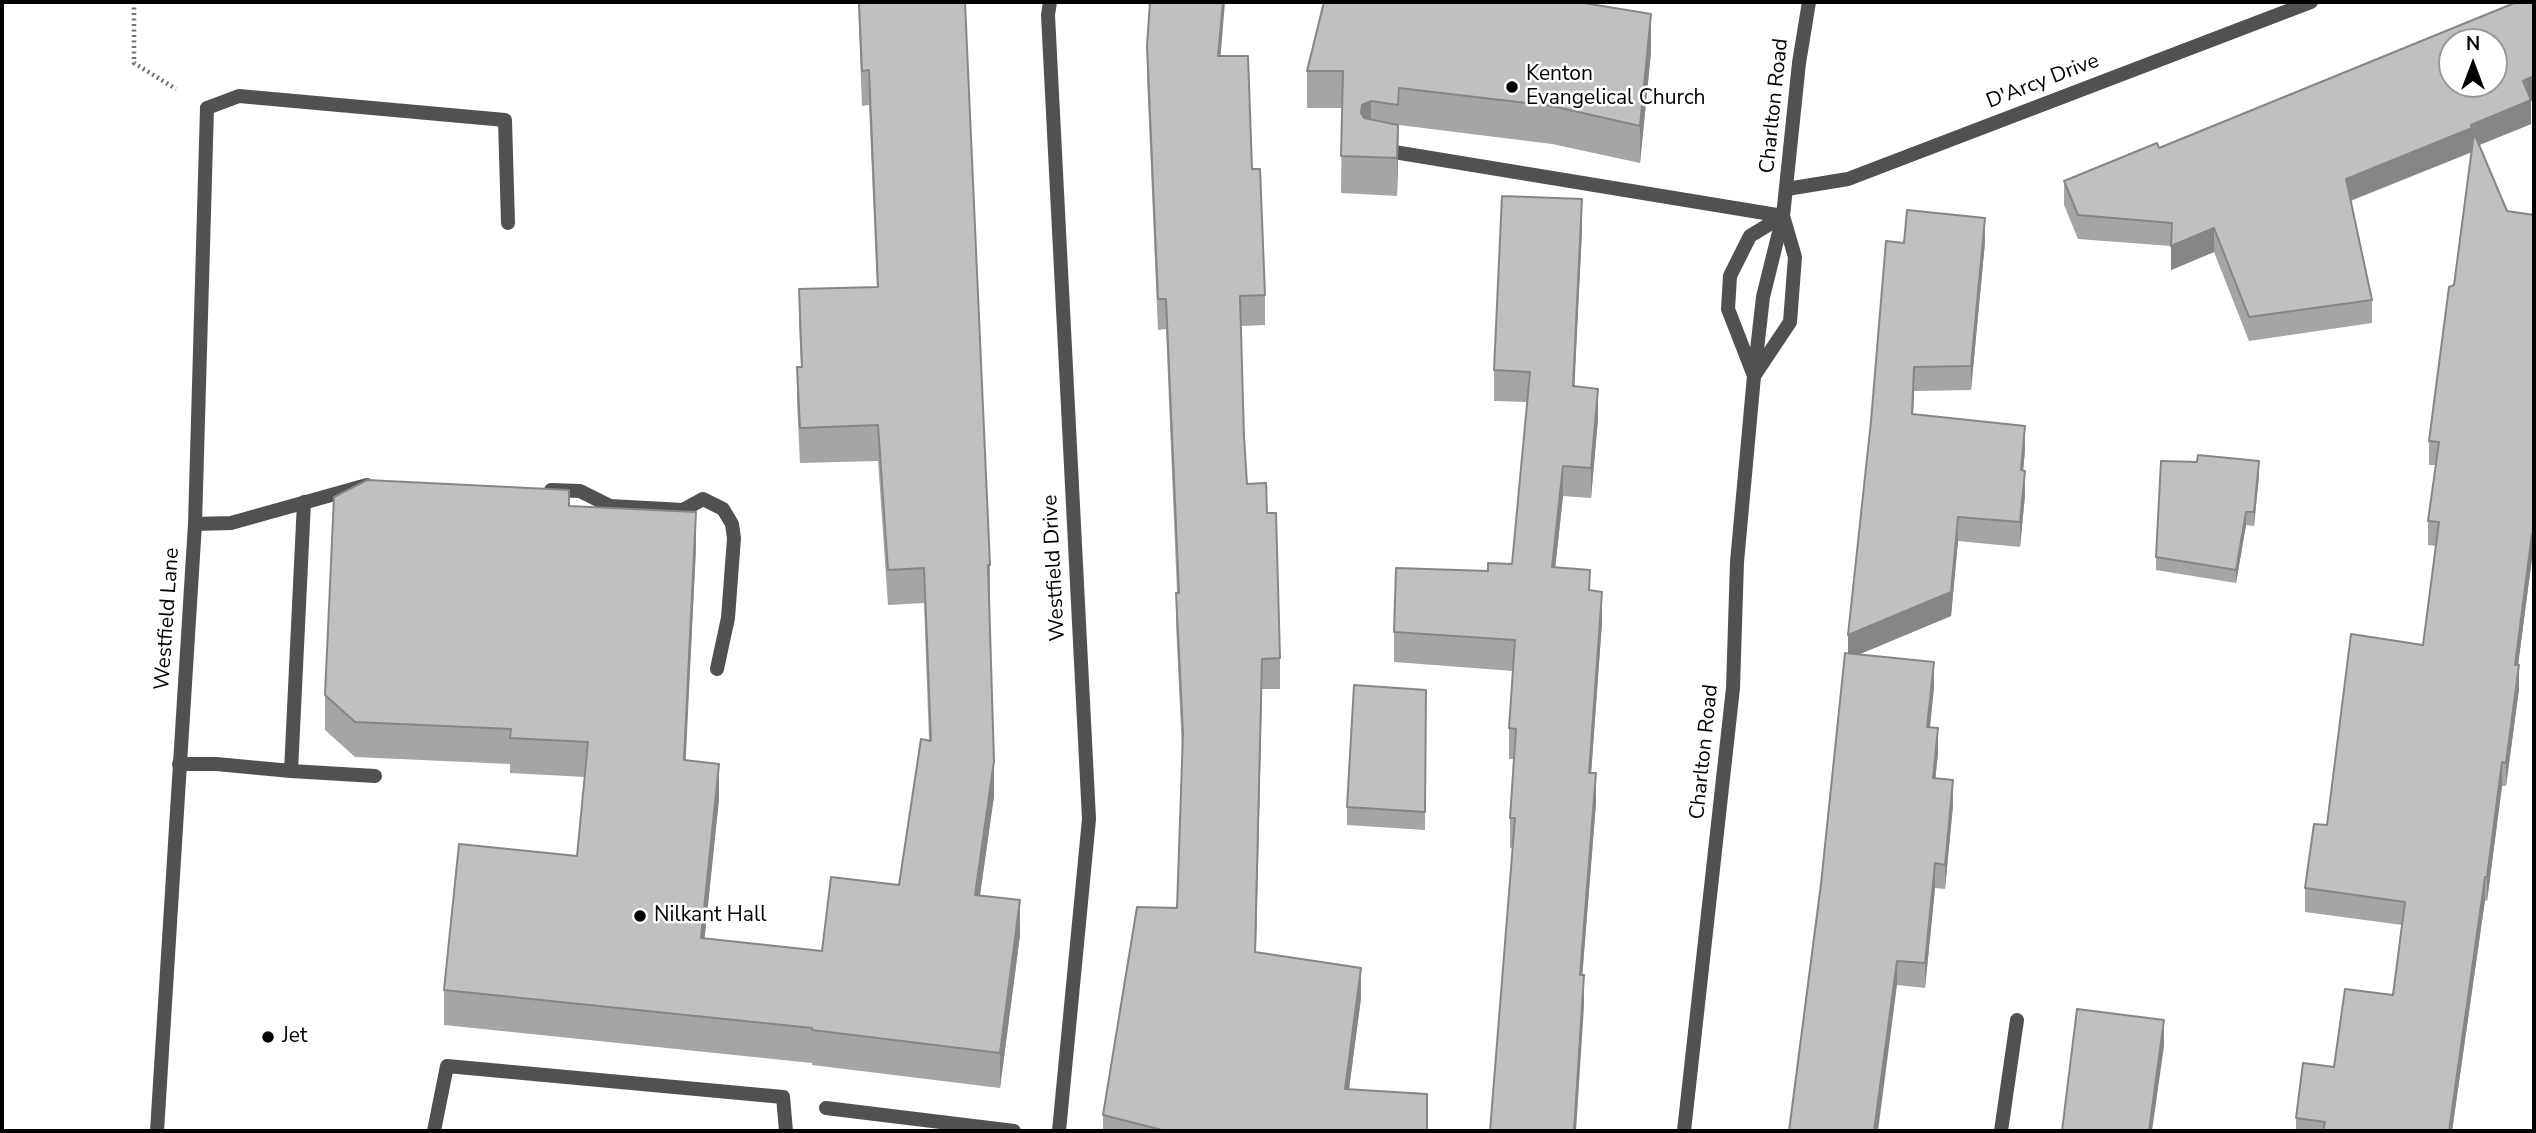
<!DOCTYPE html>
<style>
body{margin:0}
#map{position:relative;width:2536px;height:1133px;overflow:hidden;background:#fff;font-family:"Nunito Sans",sans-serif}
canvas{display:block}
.frame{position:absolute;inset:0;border:4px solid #000;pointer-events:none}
.north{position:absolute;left:2438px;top:28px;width:70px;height:70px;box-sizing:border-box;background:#fff;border:2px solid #999;border-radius:50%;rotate:0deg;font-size:19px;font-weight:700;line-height:28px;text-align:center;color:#000}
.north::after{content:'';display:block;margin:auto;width:24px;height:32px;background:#000;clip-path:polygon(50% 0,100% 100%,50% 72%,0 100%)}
</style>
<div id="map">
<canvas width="2536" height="1133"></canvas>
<div class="frame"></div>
<div class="north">N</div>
</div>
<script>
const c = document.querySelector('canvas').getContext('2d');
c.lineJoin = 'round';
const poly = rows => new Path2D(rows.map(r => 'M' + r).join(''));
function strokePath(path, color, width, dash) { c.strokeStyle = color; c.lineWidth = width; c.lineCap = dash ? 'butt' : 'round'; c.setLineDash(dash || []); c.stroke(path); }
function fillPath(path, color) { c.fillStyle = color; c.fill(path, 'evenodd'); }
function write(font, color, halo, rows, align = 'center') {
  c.font = font + ' "Nunito Sans",sans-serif'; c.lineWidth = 5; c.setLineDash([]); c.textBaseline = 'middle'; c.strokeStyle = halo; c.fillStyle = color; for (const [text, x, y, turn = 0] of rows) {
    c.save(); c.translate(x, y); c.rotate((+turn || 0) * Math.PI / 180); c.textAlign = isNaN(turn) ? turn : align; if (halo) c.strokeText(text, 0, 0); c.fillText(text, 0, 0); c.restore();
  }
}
const path = poly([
 [134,2,134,63,176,89]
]);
const lane = poly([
 [207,108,239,96,505,120,508,223],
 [1382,150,1783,216,1763,297,1754,376],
 [551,490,580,491,610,506,683,510,703,499,723,509,732,524,734,538,728,618,717,669],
 [304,502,291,771,375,776],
 [195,524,231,523,367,485],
 [179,764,216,764,291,771],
 [826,1108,1014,1131],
 [434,1131,447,1066,783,1097,786,1131],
 [2001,1131,2017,1020]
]);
const street = poly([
 [1050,2,1048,15,1089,819,1059,1131],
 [1787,189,1848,179,2311,2],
 [1754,376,1790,322,1795,257,1783,216,1799,63,1809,2],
 [157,1131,195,524,207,108],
 [1684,1131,1733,688,1737,562,1754,376,1728,309,1730,276,1750,236,1783,216]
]);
const wall = poly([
 [858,2,965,2,990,565,990,600,989,600,994,796,980,895,1020,935,1000,1088,812,1065,812,1063,444,1025,444,990,577,856,585,777,510,773,510,764,355,757,325,730,325,695,569,506,696,547,685,760,719,799,704,938,822,951,899,885,929,740,924,603,888,605,878,461,800,463,797,402,797,367,801,367,799,324,799,289,877,287,869,105,862,106],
 [2534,2,2534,100,2531,101,2531,124,2479,145,2507,211,2534,215,2534,558,2532,558,2518,665,2519,689,2506,786,2502,786,2487,901,2485,900,2452,1131,2296,1131,2296,1118,2334,1067,2393,995,2402,925,2305,912,2305,888,2327,825,2423,645,2436,546,2428,545,2428,521,2436,465,2429,465,2429,441,2454,285,2472,152,2351,201,2372,300,2372,323,2249,341,2214,252,2171,270,2171,246,2078,239,2064,205,2064,181,2159,148],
 [1147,46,1221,56,1252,169,1265,295,1265,325,1241,326,1244,437,1247,484,1267,513,1280,658,1280,689,1262,689,1256,952,1361,998,1349,1089,1427,1131,1103,1131,1103,1115,1177,908,1182,751,1176,623,1176,593,1177,593,1166,329,1158,330,1147,77],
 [1651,52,1640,163,1552,144,1399,125,1397,196,1341,193,1342,108,1307,108,1307,71],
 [1582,230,1574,386,1598,419,1591,498,1563,496,1555,567,1590,590,1602,622,1591,773,1596,803,1582,975,1584,1006,1512,848,1510,848,1510,818,1514,759,1509,759,1509,728,1513,671,1394,662,1394,632,1488,571,1512,564,1527,402,1494,401,1494,370],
 [1985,242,1971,390,1914,391,1913,415,2025,450,2023,471,2025,495,2020,547,1958,541,1951,616,1860,654,1934,687,1930,728,1938,753,1935,779,1953,805,1945,889,1935,888,1925,988,1897,985,1821,884,1848,653,1904,243],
 [2259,475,2254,526,2246,525,2236,583,2156,570,2156,557],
 [1426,690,1425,830,1347,825,1347,807]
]);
const shadedWall = poly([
 [1223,2,1225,2,1218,87,1218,56],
 [1651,14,1651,52,1640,163,1640,126],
 [2534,76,2534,100,2531,101,2531,124,2472,148,2472,152,2346,202,2346,179,2471,125,2523,81],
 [1371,101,1371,138,1361,113,1362,105],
 [1398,125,1398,162,1397,196,1397,158],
 [1582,199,1582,230,1573,416,1573,386],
 [1985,218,1985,242,1971,390,1971,366],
 [2214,228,2214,252,2171,270,2171,246],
 [1914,367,1914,391,1912,438,1912,414],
 [1598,389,1598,419,1591,498,1591,468],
 [2025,426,2025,450,2021,494,2021,470],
 [2259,461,2259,475,2254,526,2254,512],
 [1563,466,1563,496,1552,598,1552,567],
 [2025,471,2025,495,2020,547,2020,522],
 [696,512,696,547,684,795,684,760],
 [2246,512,2246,525,2236,583,2236,570],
 [1958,517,1958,541,1951,616,1848,659,1848,635],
 [2532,534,2532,558,2515,688,2515,665],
 [1602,592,1602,622,1589,803,1589,773],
 [1262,659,1262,689,1255,982,1255,952],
 [1934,662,1934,687,1927,752,1927,727],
 [2519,665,2519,689,2506,786,2506,763],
 [1938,728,1938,753,1933,803,1933,778],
 [994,761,994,796,975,930,975,895],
 [2502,762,2502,786,2487,901,2487,877],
 [719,764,719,799,701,973,701,938],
 [1596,773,1596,803,1580,1005,1580,975],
 [1953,780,1953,805,1945,889,1945,865],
 [1935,863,1935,888,1925,988,1925,963],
 [2485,877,2485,900,2452,1131,2449,1131],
 [1020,900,1020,935,1000,1088,1000,1053],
 [1897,961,1897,985,1878,1131,1874,1131],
 [1361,968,1361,998,1345,1119,1345,1089],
 [1584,975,1584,1006,1576,1131,1574,1131],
 [2164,1020,2164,1046,2152,1131,2149,1131]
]);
const building = poly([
 [859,2,965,2,990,565,988,565,994,761,975,895,1020,900,1000,1053,812,1030,812,1028,444,990,459,844,577,856,588,742,510,738,511,729,355,722,325,695,334,497,367,480,569,490,569,506,696,512,684,760,719,764,701,938,822,951,831,877,899,885,921,739,931,741,924,568,888,570,878,425,800,428,797,367,802,367,799,289,878,287,869,70,862,71,859,2],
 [1150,2,1223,2,1218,56,1248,56,1252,169,1260,169,1265,295,1240,296,1244,437,1247,484,1266,483,1267,513,1276,513,1280,658,1262,659,1255,952,1361,968,1345,1089,1427,1094,1427,1131,1166,1131,1103,1115,1137,907,1177,908,1183,734,1176,593,1179,593,1166,299,1158,299,1147,46,1150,2],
 [1324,2,1578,2,1651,14,1640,126,1552,106,1399,88,1398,105,1371,101,1362,105,1361,113,1364,118,1398,125,1397,158,1341,156,1343,71,1307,71,1324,2],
 [2517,2,2534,2,2534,76,2523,81,2531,100,2471,125,2472,128,2346,179,2372,300,2249,317,2214,228,2171,246,2172,223,2078,215,2064,181,2157,143,2159,148,2517,2],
 [2452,42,2494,42,2494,84,2452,84,2452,42],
 [2474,133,2507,211,2534,215,2534,535,2532,534,2515,665,2519,665,2506,763,2502,762,2487,877,2485,877,2449,1131,2323,1131,2325,1122,2296,1118,2303,1063,2334,1067,2345,989,2393,995,2405,902,2305,888,2314,824,2327,825,2351,634,2423,645,2439,522,2428,521,2439,442,2429,441,2449,287,2454,285,2474,133],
 [1502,196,1582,199,1573,386,1598,389,1591,468,1563,466,1552,567,1590,570,1589,590,1602,592,1589,773,1596,773,1580,975,1584,975,1574,1131,1490,1131,1515,818,1510,818,1516,729,1509,728,1515,640,1394,632,1396,568,1488,571,1488,563,1512,564,1530,372,1494,370,1502,196],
 [1907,210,1985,218,1971,366,1914,367,1912,414,2025,426,2021,470,2025,471,2020,522,1958,517,1951,592,1848,635,1871,421,1886,241,1904,243,1907,210],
 [2198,455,2259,461,2254,512,2246,512,2236,570,2156,557,2161,461,2197,462,2198,455],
 [1845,653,1934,662,1927,727,1938,728,1933,778,1953,780,1945,865,1935,863,1925,963,1897,961,1874,1131,1789,1131,1821,884,1845,653],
 [1354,685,1426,690,1425,812,1347,807,1354,685],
 [2077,1009,2164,1020,2149,1131,2062,1131,2077,1009]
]);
const markers = [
 [1512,87,7,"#000"],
 [640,916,7,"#000"],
 [268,1037,7,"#000"]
];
const poiNames = [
 ["Kenton",1526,75],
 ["Evangelical Church",1526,99],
 ["Nilkant Hall",654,916],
 ["Jet",282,1037]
];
const streetNames = [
 ["D'Arcy Drive",2043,82,-21],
 ["Charlton Road",1775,106,-84],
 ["Westfield Drive",1055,568,-93],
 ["Westfield Lane",168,619,-86],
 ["Charlton Road",1705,752,-84]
];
strokePath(path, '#737373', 4.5, [2, 3.5]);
strokePath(lane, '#515151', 14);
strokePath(street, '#515151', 14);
fillPath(wall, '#a5a5a5');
fillPath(shadedWall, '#868686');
fillPath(building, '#c0c0c0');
strokePath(building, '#868686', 2);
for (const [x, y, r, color] of markers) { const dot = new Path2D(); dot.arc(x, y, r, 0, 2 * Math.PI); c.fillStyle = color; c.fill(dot); strokePath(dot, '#fff', 2.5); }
write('21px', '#000', '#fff', poiNames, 'left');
write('21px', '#000', '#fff', streetNames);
</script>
